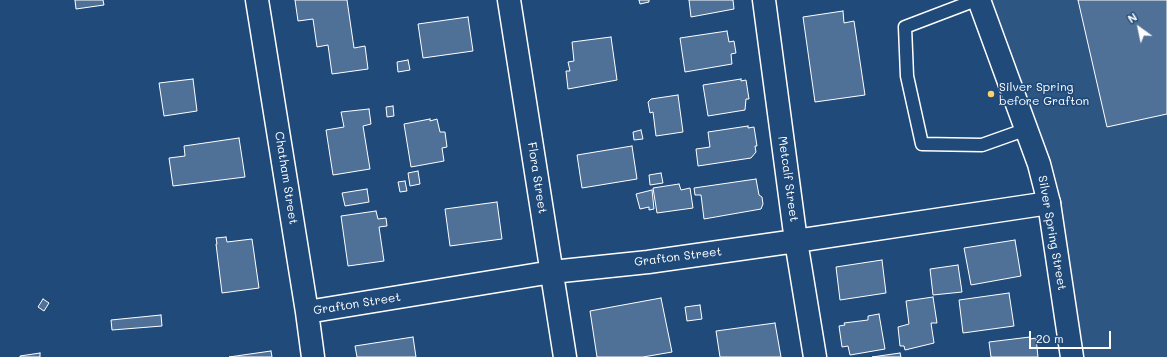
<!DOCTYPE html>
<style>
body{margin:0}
#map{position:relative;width:1167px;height:357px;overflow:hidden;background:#1f4a7a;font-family:Mali,sans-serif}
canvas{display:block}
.north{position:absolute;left:1119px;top:8px;width:40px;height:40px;-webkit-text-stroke:3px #1f4a7a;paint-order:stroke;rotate:327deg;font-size:11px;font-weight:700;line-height:16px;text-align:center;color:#fff}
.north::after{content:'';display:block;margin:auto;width:14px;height:18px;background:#fff;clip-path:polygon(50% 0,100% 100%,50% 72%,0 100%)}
.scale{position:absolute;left:1029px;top:331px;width:82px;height:18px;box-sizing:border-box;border:2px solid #fff;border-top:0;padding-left:5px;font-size:12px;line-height:14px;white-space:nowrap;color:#fff;-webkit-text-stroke:3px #1f4a7a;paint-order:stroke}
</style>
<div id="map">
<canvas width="1167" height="357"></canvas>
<div class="north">N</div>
<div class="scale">20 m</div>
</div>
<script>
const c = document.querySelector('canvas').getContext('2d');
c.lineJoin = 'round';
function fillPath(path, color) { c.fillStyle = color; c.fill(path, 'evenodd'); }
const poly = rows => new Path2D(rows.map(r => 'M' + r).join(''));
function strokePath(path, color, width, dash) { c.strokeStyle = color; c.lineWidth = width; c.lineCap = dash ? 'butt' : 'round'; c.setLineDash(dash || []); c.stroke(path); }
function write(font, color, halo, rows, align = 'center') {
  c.font = font + ' Mali,sans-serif'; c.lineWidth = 3.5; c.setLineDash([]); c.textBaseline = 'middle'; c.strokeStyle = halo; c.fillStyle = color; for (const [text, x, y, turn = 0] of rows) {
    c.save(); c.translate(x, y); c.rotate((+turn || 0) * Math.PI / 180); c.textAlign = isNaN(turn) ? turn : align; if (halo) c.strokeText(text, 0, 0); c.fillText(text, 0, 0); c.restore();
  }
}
const built = poly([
 [979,0,1167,0,1167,357,1077,357,1052,221]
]);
const building = poly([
 [75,0,103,0,104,5,76,9,75,0],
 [295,0,347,0,354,48,365,46,368,69,332,74,328,45,317,47,313,19,298,21,295,0],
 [639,0,649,0,649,2,640,4,639,0],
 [689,0,733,0,734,9,691,17,689,0],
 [1078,0,1167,0,1167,114,1107,127,1078,0],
 [843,11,844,23,854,21,865,95,815,102,803,17,843,11],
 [468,17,473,51,423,58,418,24,468,17],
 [727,31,729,42,734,41,736,53,731,54,732,64,685,72,680,38,727,31],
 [611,37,617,80,568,89,566,71,570,71,568,62,574,61,572,42,611,37],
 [408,60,410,70,398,72,397,62,408,60],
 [193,79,197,111,164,116,159,83,193,79],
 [741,79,741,81,746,80,749,99,746,99,745,110,708,116,703,85,741,79],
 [678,95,683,132,656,136,653,112,650,113,648,102,651,99,678,95],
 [393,106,394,116,387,117,386,107,393,106],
 [369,109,371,124,363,126,370,169,333,175,326,130,344,127,341,112,369,109],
 [430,119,430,121,437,119,440,132,445,132,447,147,442,148,444,161,411,167,404,124,430,119],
 [748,126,748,128,754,127,757,146,755,146,756,152,751,158,698,166,696,149,710,147,708,132,748,126],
 [641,130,643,139,634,140,633,132,641,130],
 [239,138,245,177,173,186,169,158,185,156,184,146,239,138],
 [632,146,637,179,582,188,577,155,632,146],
 [418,171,420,184,410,186,408,173,418,171],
 [661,173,663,183,650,185,649,175,661,173],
 [756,179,759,195,762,197,763,204,761,209,704,219,701,195,695,195,694,188,756,179],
 [405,181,407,191,400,192,398,182,405,181],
 [679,184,681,190,690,188,693,208,657,213,653,188,679,184],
 [367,189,369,202,345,206,342,193,367,189],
 [652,190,654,209,649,210,649,207,640,209,636,194,652,190],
 [497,202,502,239,450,246,445,209,497,202],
 [376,211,378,219,386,218,387,226,379,227,384,261,348,266,341,216,376,211],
 [226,237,227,242,252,239,259,288,222,293,216,244,217,244,216,238,226,237],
 [1015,240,1021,276,971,285,964,248,1015,240],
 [882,260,886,293,840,300,836,267,882,260],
 [958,265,962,292,933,295,930,269,958,265],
 [1009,293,1014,326,963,333,959,300,1009,293],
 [933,297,937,323,931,323,934,343,905,350,904,346,900,346,898,327,909,324,906,301,933,297],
 [661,298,672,352,643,357,597,357,590,311,661,298],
 [43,299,49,303,44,311,38,307,43,299],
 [700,305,702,319,687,321,685,307,700,305],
 [879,314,885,349,850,355,848,346,842,347,839,326,845,325,844,323,868,320,868,316,879,314],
 [161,315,162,326,112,330,111,320,161,315],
 [775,323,781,357,720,357,716,331,775,323],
 [413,337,416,357,357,357,355,346,413,337],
 [1030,337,1030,339,1036,338,1038,357,991,357,989,342,1030,337],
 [271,351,272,357,229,357,271,351],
 [40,353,40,357,20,357,20,356,40,353],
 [900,353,901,357,872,357,900,353]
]);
const service = poly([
 [976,0,905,27,907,76,922,144,982,145,1027,129]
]);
const minor = poly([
 [257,0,307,312,313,357],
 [509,0,565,357],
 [764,0,796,241,815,357],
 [307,312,552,272,648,262,796,241,1049,203]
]);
const secondary = poly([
 [979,0,1039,164,1049,203,1072,357]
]);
const markers = [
 [991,94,4,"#ffd166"]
];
const poiNames = [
 ["Silver Spring",999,87],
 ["before Grafton",999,101]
];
const streetNames = [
 ["Chatham Street",286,178,81],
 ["Flora Street",537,178,81],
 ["Metcalf Street",788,179,82],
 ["Silver Spring Street",1052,233,80],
 ["Grafton Street",678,257,-7],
 ["Grafton Street",357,304,-9]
];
fillPath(built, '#2e5683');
fillPath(building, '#507197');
strokePath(building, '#fff', 1);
strokePath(service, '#fff', 15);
strokePath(minor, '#fff', 25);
strokePath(secondary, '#fff', 25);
strokePath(service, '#1f4a7a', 12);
strokePath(minor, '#1f4a7a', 22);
strokePath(secondary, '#1f4a7a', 22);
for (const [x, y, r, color] of markers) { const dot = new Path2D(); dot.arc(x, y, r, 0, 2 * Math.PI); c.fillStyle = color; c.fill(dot); strokePath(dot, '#1f4a7a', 1.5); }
write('12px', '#fff', '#1f4a7a', poiNames, 'left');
write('12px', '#fff', '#1f4a7a', streetNames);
</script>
